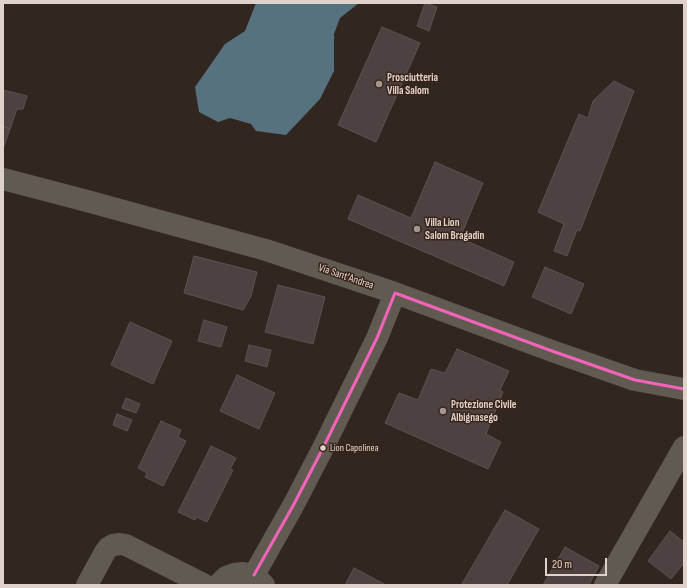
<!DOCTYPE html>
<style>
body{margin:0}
#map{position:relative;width:687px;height:588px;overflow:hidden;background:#322620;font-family:"Sofia Sans Condensed",sans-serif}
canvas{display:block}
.frame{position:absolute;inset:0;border:4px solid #e0d2cb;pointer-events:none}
.scale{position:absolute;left:545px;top:558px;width:62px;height:18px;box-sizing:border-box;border:2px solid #e0d2cb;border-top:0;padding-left:5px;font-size:12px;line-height:14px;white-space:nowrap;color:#e0d2cb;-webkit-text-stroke:3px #392419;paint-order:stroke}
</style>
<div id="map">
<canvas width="687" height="588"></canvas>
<div class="frame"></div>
<div class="scale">20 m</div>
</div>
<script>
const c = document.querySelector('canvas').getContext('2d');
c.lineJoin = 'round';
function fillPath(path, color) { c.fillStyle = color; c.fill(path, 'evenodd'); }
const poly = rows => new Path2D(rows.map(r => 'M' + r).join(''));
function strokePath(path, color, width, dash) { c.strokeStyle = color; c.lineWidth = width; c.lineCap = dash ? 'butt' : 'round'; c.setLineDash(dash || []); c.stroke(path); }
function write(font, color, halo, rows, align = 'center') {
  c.font = font + ' "Sofia Sans Condensed",sans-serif'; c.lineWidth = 3; c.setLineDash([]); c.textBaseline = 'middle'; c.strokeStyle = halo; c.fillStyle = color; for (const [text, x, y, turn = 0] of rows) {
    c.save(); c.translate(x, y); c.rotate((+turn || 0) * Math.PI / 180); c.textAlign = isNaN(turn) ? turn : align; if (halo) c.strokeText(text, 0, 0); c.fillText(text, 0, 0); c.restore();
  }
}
const water = poly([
 [256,3,359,3,340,18,334,34,334,71,320,99,286,135,256,131,251,124,230,118,218,122,199,112,195,87,225,44,245,31]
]);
const building = poly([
 [425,3,437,7,429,31,417,26,425,3],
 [382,27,420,43,376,142,338,125,382,27],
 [614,81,634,91,580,231,577,230,567,256,554,251,564,224,538,212,579,114,588,118,593,101,614,81],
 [3,90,27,96,23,109,17,109,10,129,3,126,3,90],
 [3,126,10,129,4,146,3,145,3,126],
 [435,162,483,183,460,238,514,262,504,286,348,219,358,195,411,218,435,162],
 [194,256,257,272,251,296,243,310,184,293,194,256],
 [545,267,584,284,571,314,532,297,545,267],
 [278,285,325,297,313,344,265,332,278,285],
 [204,320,227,327,221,347,198,341,204,320],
 [130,322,172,341,153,384,111,365,130,322],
 [249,345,271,350,267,367,245,361,249,345],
 [457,349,509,371,500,390,503,392,486,434,501,442,488,469,385,423,399,393,418,400,431,369,445,373,457,349],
 [237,375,275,393,259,429,220,411,237,375],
 [126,398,140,404,136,413,122,408,126,398],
 [117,414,132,420,127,431,113,425,117,414],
 [161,421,181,430,178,437,186,441,163,486,145,477,147,473,138,468,161,421],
 [211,446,236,458,230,469,233,470,207,522,196,517,195,520,178,512,211,446],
 [505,510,539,529,507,585,463,585,462,584,505,510],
 [670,531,684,542,684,563,671,579,648,561,670,531],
 [565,547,599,566,589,585,543,585,565,547],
 [354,568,386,585,345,585,354,568]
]);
const minor = poly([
 [3,179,87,201,266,250,395,293,552,351,635,380,684,389],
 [254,575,294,504,322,450,377,338,395,293],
 [87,585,105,552,108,548,113,545,120,544,126,545,205,585],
 [218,585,226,577,234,574,243,573,254,575,264,585],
 [605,585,684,447]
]);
const bus1 = poly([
 [254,575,294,504,322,450,377,338,395,293,552,351,635,380,684,389]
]);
const markers = [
 [379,84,4,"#a3968f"],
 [417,229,4,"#a3968f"],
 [443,411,4,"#a3968f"],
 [323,448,3.5,"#e0d2cb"]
];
const busNames = [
 ["Lion Capolinea",330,448]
];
const poiNames = [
 ["Prosciutteria",387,78],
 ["Villa Salom",387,91],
 ["Villa Lion",425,223],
 ["Salom Bragadin",425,236],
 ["Protezione Civile",451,405],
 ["Albignasego",451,418]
];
const streetNames = [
 ["Via Sant'Andrea",346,277,19]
];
fillPath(water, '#56727e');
fillPath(building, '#4d4241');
strokePath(building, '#5d5252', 1);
strokePath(minor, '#615a51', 22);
strokePath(bus1, '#f463ba', 3);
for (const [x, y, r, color] of markers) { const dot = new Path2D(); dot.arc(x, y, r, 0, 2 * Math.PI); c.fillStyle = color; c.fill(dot); strokePath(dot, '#392419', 1.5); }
write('10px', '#e0d2cb', '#392419', busNames, 'left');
write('bold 11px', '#e0d2cb', '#392419', poiNames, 'left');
write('11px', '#e0d2cb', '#392419', streetNames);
</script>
